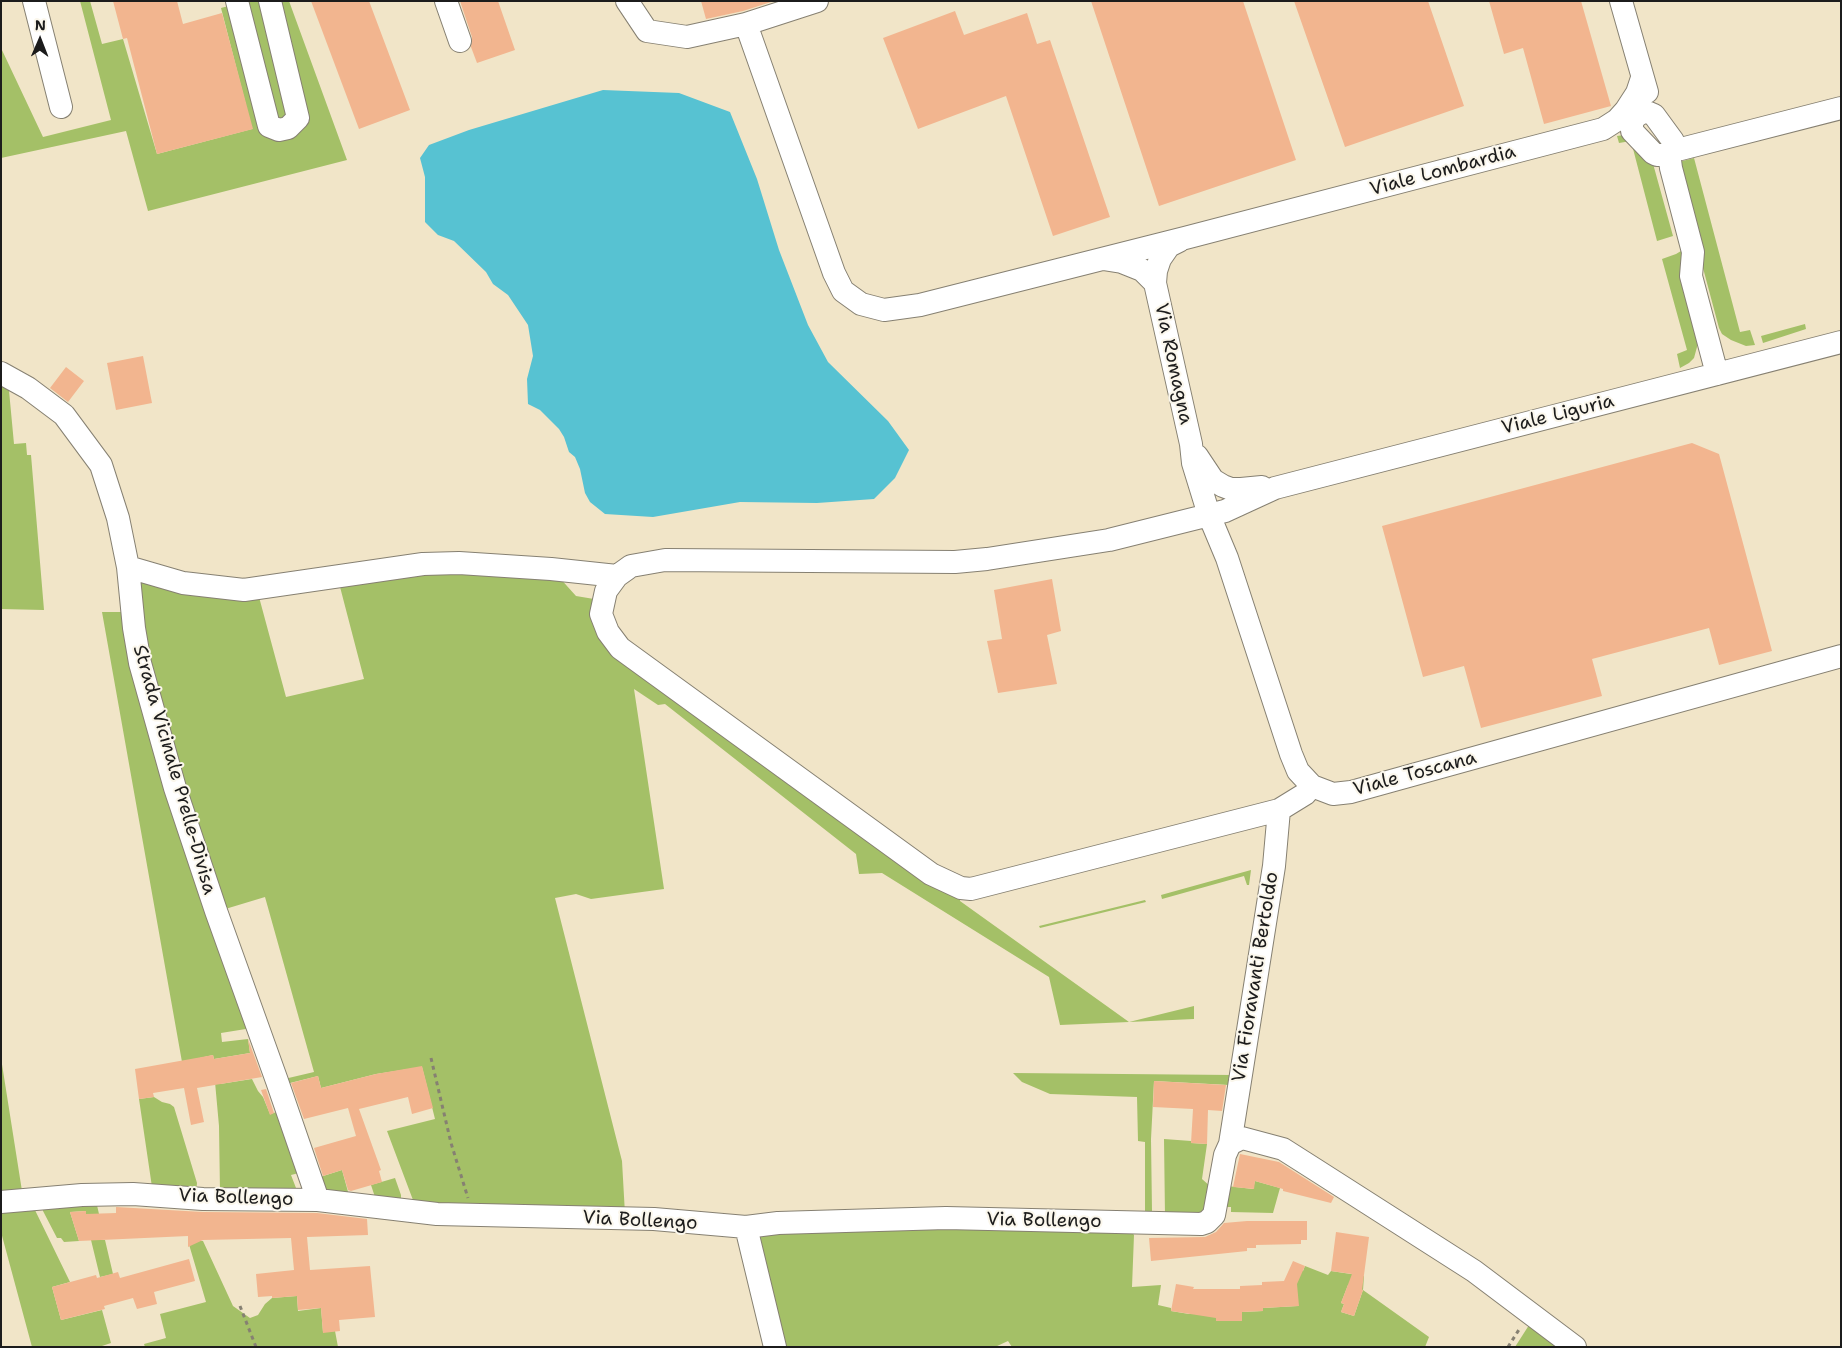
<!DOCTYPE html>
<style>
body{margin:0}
#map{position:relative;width:1842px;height:1348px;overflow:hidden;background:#f1e5c8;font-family:"Shantell Sans",sans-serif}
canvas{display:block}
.frame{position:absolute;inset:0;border:2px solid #1c1c1c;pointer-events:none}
.north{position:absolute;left:15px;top:15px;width:50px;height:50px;-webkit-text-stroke:4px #fbf7ec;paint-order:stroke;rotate:1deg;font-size:14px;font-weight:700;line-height:20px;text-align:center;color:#1c1c1c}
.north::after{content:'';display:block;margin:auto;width:18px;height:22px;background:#1c1c1c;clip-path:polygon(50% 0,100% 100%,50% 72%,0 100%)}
</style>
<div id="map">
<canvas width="1842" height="1348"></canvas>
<div class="frame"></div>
<div class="north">N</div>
</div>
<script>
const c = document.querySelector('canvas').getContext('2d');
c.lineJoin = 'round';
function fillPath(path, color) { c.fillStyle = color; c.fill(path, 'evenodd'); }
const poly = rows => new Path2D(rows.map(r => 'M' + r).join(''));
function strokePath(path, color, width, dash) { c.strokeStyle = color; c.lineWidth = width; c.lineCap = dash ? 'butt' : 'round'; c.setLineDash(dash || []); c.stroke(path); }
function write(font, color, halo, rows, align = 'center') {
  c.font = font + ' "Shantell Sans",sans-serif'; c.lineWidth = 4; c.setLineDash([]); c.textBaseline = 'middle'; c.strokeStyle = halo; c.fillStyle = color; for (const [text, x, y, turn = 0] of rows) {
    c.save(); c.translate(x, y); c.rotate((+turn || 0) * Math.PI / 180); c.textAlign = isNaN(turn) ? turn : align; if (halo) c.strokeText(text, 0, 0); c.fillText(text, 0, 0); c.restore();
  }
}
const green = poly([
 [80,1,90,1,102,44,123,39,157,154,252,129,221,8,247,1,289,1,347,160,148,211,126,131,1,158,1,48,43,137,111,120],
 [1624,135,1652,160,1673,236,1657,241,1631,141,1619,143,1617,136],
 [1694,158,1740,332,1750,330,1755,345,1746,346,1731,340,1722,334,1719,328,1675,163],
 [1683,244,1697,336,1697,347,1694,358,1689,363,1680,368,1677,354,1687,350,1662,259,1676,254,1681,251],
 [1805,324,1806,329,1763,343,1761,336],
 [1,375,8,380,14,444,26,443,27,455,31,455,44,610,1,609],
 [416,572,558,576,576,596,594,599,594,622,960,897,960,901,1129,1022,1194,1006,1194,1019,1129,1022,1060,1025,1049,977,882,873,859,874,856,854,665,704,658,705,634,689,664,889,591,899,576,894,555,898,622,1161,625,1214,416,1208,387,1131,435,1119,422,1067,376,1074,321,1088,318,1076,282,1085,280,1080,314,1072,265,897,222,910,149,681,137,578,259,597,286,697,364,679,339,583],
 [102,612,128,612,252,1028,221,1033,222,1042,248,1039,250,1053,214,1059,213,1055,182,1062],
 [1251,870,1249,885,1247,885,1244,876,1162,899,1161,895],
 [1145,900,1146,902,1040,928,1039,926],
 [1,1058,22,1191,1,1195],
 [1013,1073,1233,1075,1229,1085,1154,1081,1151,1139,1152,1211,1148,1219,1145,1219,1145,1142,1138,1141,1137,1097,1050,1094,1022,1082],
 [252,1079,258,1091,263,1097,270,1114,277,1112,299,1173,291,1175,296,1188,304,1188,304,1191,220,1192,219,1126,215,1082,220,1084],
 [154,1097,162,1102,170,1104,174,1107,197,1183,196,1193,152,1187,139,1099],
 [1164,1139,1191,1141,1191,1143,1207,1144,1202,1179,1211,1187,1204,1214,1165,1216],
 [342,1170,350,1199,329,1196,317,1178],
 [395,1178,401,1195,401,1201,377,1203,371,1185],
 [1255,1181,1280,1188,1273,1213,1231,1212,1231,1207,1226,1207,1227,1186,1253,1189],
 [96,1201,99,1214,86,1214,86,1211,70,1212,79,1241,64,1242,61,1238,57,1238,43,1211,42,1206],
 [1,1206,33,1206,70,1282,52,1287,61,1320,102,1310,111,1343,99,1347,32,1347,1,1232],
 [883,1225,1131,1231,1134,1235,1132,1287,1161,1285,1158,1305,1171,1308,1171,1311,1189,1314,1218,1306,1216,1321,1241,1321,1242,1312,1263,1311,1263,1308,1298,1306,1295,1268,1303,1271,1305,1266,1328,1275,1331,1271,1364,1276,1363,1290,1429,1337,1425,1347,1012,1347,1008,1341,995,1347,779,1347,756,1235],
 [1348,1285,1363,1290,1354,1316,1341,1312,1344,1304,1341,1303],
 [91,1240,105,1240,113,1274,100,1277],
 [188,1241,203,1241,233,1306,250,1318,258,1315,265,1304,272,1298,297,1296,298,1311,321,1308,323,1332,335,1331,338,1347,145,1347,144,1344,166,1338,160,1314,206,1302],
 [1531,1322,1568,1347,1515,1347]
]);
const water = poly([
 [603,90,679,93,730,112,757,179,779,250,808,325,828,362,888,421,909,450,895,478,874,499,817,503,740,502,653,517,605,514,590,502,585,493,580,469,575,457,569,452,564,437,559,429,540,410,528,404,527,379,533,356,528,325,508,295,493,284,486,272,454,241,438,235,425,222,425,177,420,158,429,145,469,130]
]);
const building = poly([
 [113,1,177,1,183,24,222,13,253,129,157,154,127,38,123,39],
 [311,1,369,1,410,110,359,129],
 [460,1,498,1,515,50,477,63,471,47,472,37],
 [701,1,771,1,771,2,743,11,706,19],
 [1091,1,1243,1,1296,160,1159,206],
 [1294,1,1428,1,1464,106,1345,147],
 [1489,1,1581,1,1611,106,1544,124,1523,48,1504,54],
 [955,11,964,35,1027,13,1037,44,1050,40,1110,217,1053,236,1006,96,918,129,883,38],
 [143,356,152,403,116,410,107,363],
 [66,367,84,381,68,402,50,388],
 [1692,443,1719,454,1772,651,1719,665,1709,628,1592,659,1602,696,1481,728,1464,666,1423,677,1382,526],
 [1052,579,1061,631,1047,635,1057,684,998,693,987,641,1002,639,994,590],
 [248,1039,262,1077,197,1088,204,1122,191,1125,184,1088,153,1093,154,1097,139,1099,135,1069,213,1055,214,1059,250,1053],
 [422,1066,433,1108,412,1114,408,1097,359,1109,381,1170,379,1171,382,1182,351,1191,348,1190,342,1170,323,1176,314,1148,356,1136,348,1108,304,1119,291,1083,318,1076,321,1088,376,1074],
 [1154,1081,1226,1085,1222,1111,1208,1110,1207,1144,1191,1143,1193,1109,1153,1107],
 [266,1089,274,1113,270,1115,261,1090],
 [1240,1154,1279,1162,1334,1197,1331,1203,1283,1191,1283,1189,1255,1181,1254,1189,1233,1187],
 [116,1207,203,1212,317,1213,367,1219,368,1235,307,1237,310,1270,370,1266,375,1317,339,1320,340,1331,323,1333,321,1308,298,1310,297,1296,272,1298,272,1296,258,1297,256,1274,294,1270,291,1238,203,1240,188,1247,188,1236,79,1241,70,1212,86,1211,86,1214,116,1213],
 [1247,1221,1307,1221,1307,1240,1301,1240,1301,1244,1256,1245,1256,1248,1247,1248,1247,1251,1151,1261,1149,1238,1205,1237,1216,1232,1224,1223],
 [1336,1232,1369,1237,1362,1290,1363,1290,1354,1316,1341,1312,1344,1304,1341,1303,1352,1274,1331,1271],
 [189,1259,195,1281,154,1292,157,1304,137,1309,133,1298,104,1306,105,1309,61,1320,52,1287,96,1275,97,1278,118,1272,120,1278],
 [1293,1261,1305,1266,1297,1284,1299,1306,1263,1308,1263,1311,1242,1312,1242,1321,1216,1321,1216,1318,1171,1311,1176,1284,1194,1287,1193,1289,1240,1289,1240,1286,1262,1285,1262,1282,1284,1281]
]);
const path = poly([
 [431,1058,451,1143,468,1198],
 [240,1306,256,1347],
 [1508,1347,1520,1328]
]);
const minor = poly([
 [34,1,61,107],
 [237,1,269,126,279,130,288,128,298,118,270,1],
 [446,1,460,41],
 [627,1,647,31,687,37,746,24,817,1],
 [1621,1,1647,92],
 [746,24,834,273,843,291,861,304,884,310,920,305,1185,238,1603,129,1617,120,1626,110,1637,93,1642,78],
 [1647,112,1654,115,1673,141,1672,148,1669,153,1665,155,1657,155,1653,153,1632,131,1632,124,1634,118,1641,113,1647,112],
 [1672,148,1681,149,1841,108],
 [1669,153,1671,168,1693,252,1691,276,1717,374],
 [1179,241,1169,246,1160,259,1156,271,1155,283,1191,444,1193,463,1209,515,1227,558,1291,754,1298,771,1312,786,1333,794,1351,792,1841,656],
 [1103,259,1122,262,1142,270,1155,283],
 [1,373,28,388,64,415,101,465,118,518,128,567,134,628,140,663,175,788,216,911,277,1081,318,1200],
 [1197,456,1213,480,1223,486,1231,489,1241,489,1262,487],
 [128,567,183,583,244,590,423,564,459,563,551,569,617,576,631,566,665,560,955,562,987,559,1109,540,1225,511,1275,488,1841,342],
 [617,576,606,591,601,614,608,632,620,648,931,874,961,888,971,889,1279,810,1305,794,1312,786],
 [1230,1144,1274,866,1279,810],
 [1,1202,82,1195,133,1194,203,1199,318,1200,437,1214,654,1219,746,1227,778,1223,946,1218,1201,1224,1207,1222,1214,1215,1225,1155,1230,1144,1242,1138,1283,1149,1316,1170,1474,1271,1575,1347],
 [746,1227,775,1347]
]);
const streetNames = [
 ["Viale Lombardia",1443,171,-15],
 ["Via Romagna",1173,364,78],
 ["Viale Liguria",1558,415,-14],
 ["Strada Vicinale Prelle-Divisa",174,770,74],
 ["Viale Toscana",1415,774,-15],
 ["Via Fioravanti Bertoldo",1256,977,-81],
 ["Via Bollengo",236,1198,2],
 ["Via Bollengo",640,1221,3],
 ["Via Bollengo",1044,1221,1]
];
fillPath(green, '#a4c067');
fillPath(water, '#57c2d2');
fillPath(building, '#f2b58f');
strokePath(minor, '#868072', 24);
strokePath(path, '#868072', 3, [4, 4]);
strokePath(minor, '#fff', 22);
write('19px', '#1c1c1c', '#fbf7ec', streetNames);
</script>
